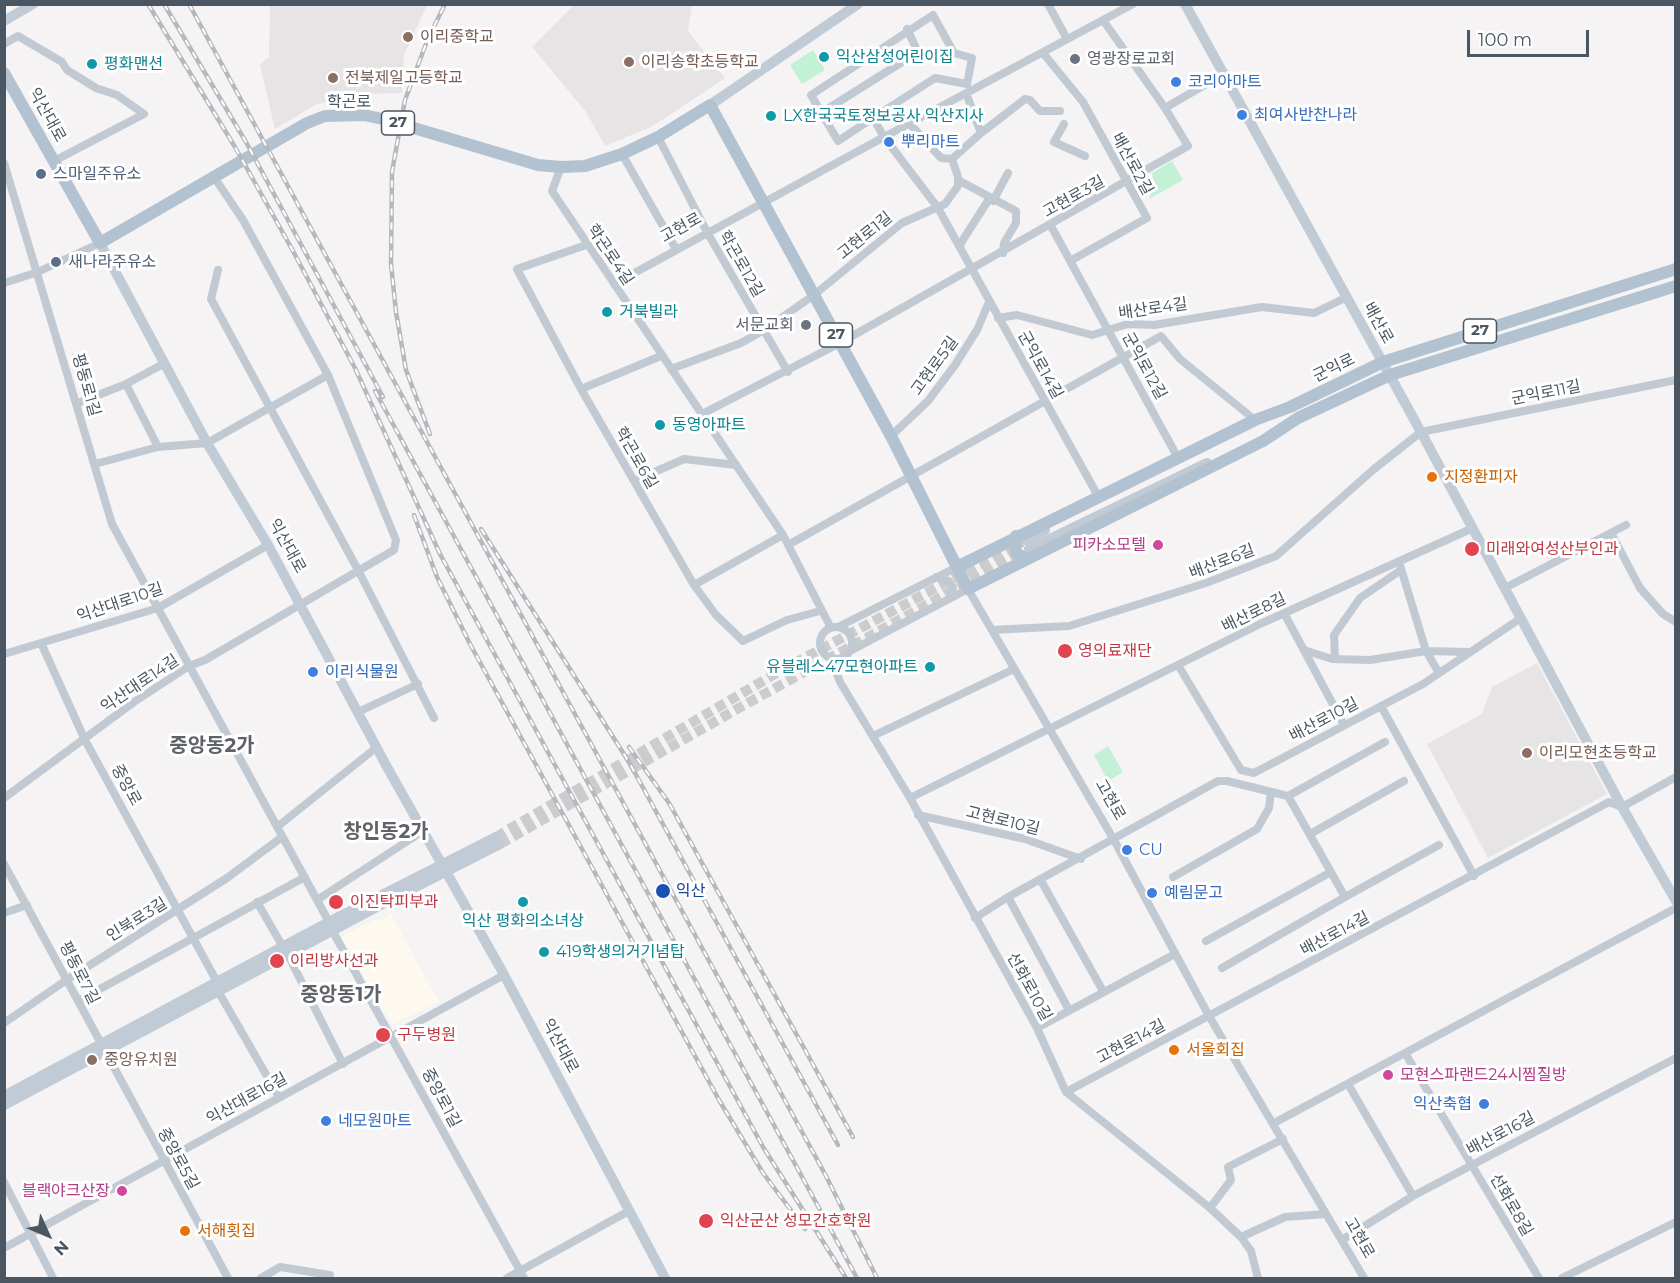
<!DOCTYPE html>
<meta charset="utf-8">
<style>
body{margin:0}
#map{position:relative;width:1680px;height:1283px;overflow:hidden;background:#f5f3f3;font-family:Montserrat,sans-serif}
canvas{display:block}
.frame{position:absolute;inset:0;border:6px solid #4a5661;pointer-events:none}
.north{position:absolute;left:18px;top:1205px;width:60px;height:60px;-webkit-text-stroke:4px #fff;paint-order:stroke;rotate:134deg;font-size:16px;font-weight:700;line-height:24px;text-align:center;color:#4a5661}
.north::after{content:'';display:block;margin:auto;width:21px;height:27px;background:#4a5661;clip-path:polygon(50% 0,100% 100%,50% 72%,0 100%)}
.scale{position:absolute;left:1467px;top:30px;width:122px;height:27px;box-sizing:border-box;border:3px solid #4a5661;border-top:0;padding-left:8px;font-size:18px;line-height:21px;white-space:nowrap;color:#4a5661;-webkit-text-stroke:4px #fff;paint-order:stroke}
</style>
<div id="map">
<canvas width="1680" height="1283"></canvas>
<div class="frame"></div>
<div class="north">N</div>
<div class="scale">100 m</div>
</div>
<script>
const c = document.querySelector('canvas').getContext('2d');
c.lineJoin = 'round';
function fillPath(path, color) { c.fillStyle = color; c.fill(path, 'evenodd'); }
const poly = rows => new Path2D(rows.map(r => 'M' + r).join(''));
function strokePath(path, color, width, dash) { c.strokeStyle = color; c.lineWidth = width; c.lineCap = dash ? 'butt' : 'round'; c.setLineDash(dash || []); c.stroke(path); }
function write(font, color, halo, rows, align = 'center') {
  c.font = font + ' Montserrat,"Noto Sans KR",sans-serif'; c.lineWidth = 6; c.setLineDash([]); c.textBaseline = 'middle'; c.strokeStyle = halo; c.fillStyle = color; for (const [text, x, y, turn = 0] of rows) {
    c.save(); c.translate(x, y); c.rotate((+turn || 0) * Math.PI / 180); c.textAlign = isNaN(turn) ? turn : align; if (halo) c.strokeText(text, 0, 0); c.fillText(text, 0, 0); c.restore();
  }
}
const commercial = poly([
 [391,914,439,1002,392,1025,341,937,376,919,379,922]
]);
const education = poly([
 [575,4,692,5,688,31,725,78,653,126,605,146,586,112,532,47],
 [270,5,427,5,404,55,402,93,355,94,315,105,275,129,260,64,269,57],
 [1537,663,1607,794,1488,858,1427,744,1482,714,1492,687]
]);
const green = poly([
 [813,50,825,70,802,84,790,65],
 [1172,161,1183,180,1149,199,1154,184,1152,173],
 [1108,746,1123,772,1108,781,1094,755]
]);
const secondaryTunnel = poly([
 [496,837,780,671,1022,542],
 [500,844,746,704,1023,552]
]);
const street = poly([
 [1048,4,1067,39],
 [4,44,18,36,62,62,67,70,96,88,117,95,144,114,54,161],
 [1043,53,1083,102,1147,218,1070,261],
 [1165,108,1225,73],
 [821,113,918,52,907,29],
 [873,118,838,141,811,95,933,15,954,53,972,58,967,84,935,78,873,118,884,137,938,208,1098,496],
 [909,123,941,158,952,159],
 [1064,124,1054,142,1085,156],
 [981,133,1025,99,1030,100,1040,111,1060,111],
 [658,137,707,232,788,372],
 [622,154,676,249],
 [4,163,112,524,329,922],
 [561,167,552,191,783,535,831,628],
 [958,180,1016,211,1016,223,1004,243,1003,253],
 [993,201,1008,173],
 [1051,226,1178,458],
 [586,245,517,269,581,389,694,585,716,615,743,641,787,620,820,611],
 [959,246,989,199],
 [218,270,211,299,358,570,434,718],
 [4,283,38,272,100,243],
 [614,284,884,137,1133,4],
 [998,318,1017,315,1092,335,1128,324,1154,325,1262,307,1314,313,1347,297],
 [671,369,741,343,764,330,814,295,902,223,945,204,958,186,958,177,952,159,981,133,966,93],
 [126,384,158,447],
 [581,389,661,356],
 [78,403,126,384,165,363],
 [695,425,702,414,840,343,1188,146,1165,108,1103,20],
 [891,436,928,401,955,365,977,330,989,302],
 [95,464,158,447,207,443,328,375],
 [634,481,684,459,736,465],
 [1611,533,1640,588,1663,614,1676,622],
 [788,545,1161,336,1180,359,1255,420],
 [1399,562,1426,651,1439,673],
 [936,577,949,581,953,588,949,599],
 [694,585,783,535],
 [1505,588,1626,525],
 [1284,613,1344,725],
 [838,627,957,567],
 '820 643a16 16 0 1 1 32 0a16 16 0 1 1-32 0Z',
 [992,630,1069,626,1206,583,1276,556,1374,469,1421,432,1676,380],
 [41,643,85,740,217,982],
 [1304,650,1332,659,1370,660,1426,651,1470,652],
 [850,651,968,589,1114,840,1209,1016,1364,1278],
 [4,654,158,608,268,545],
 [831,658,840,682,910,798,1037,1028,1066,1092,1210,1208,1241,1237,1251,1251,1258,1278],
 [1335,659,1334,635,1353,608,1360,598,1401,570],
 [1178,665,1241,770,1254,773,1423,684,1521,618],
 [1381,706,1474,876],
 [358,712,418,684],
 [873,736,1014,669],
 [1288,796,1345,897,1439,845],
 [4,798,134,702,189,666,205,660,394,550,396,540,328,375,243,220,214,177],
 [910,798,1260,624,1473,528],
 [918,815,1025,839,1081,859],
 [277,827,377,747],
 [1310,834,1404,781],
 [4,864,228,1278],
 [1173,877,1257,829,1269,808,1271,792],
 [1040,879,1103,991],
 [1008,897,1069,1010],
 [317,900,423,831],
 [257,902,283,947],
 [4,913,27,905],
 [975,918,1008,897,1218,781,1227,781,1288,796,1385,742],
 [332,930,524,1278],
 [1206,941,1331,872],
 [288,955,343,1064],
 [1222,968,1345,897],
 [218,991,279,1097],
 [78,1001,305,877],
 [4,1023,68,979,227,878,282,837],
 [1037,1028,1175,954],
 [1405,1053,1539,1278],
 [1348,1084,1413,1196],
 [1066,1092,1609,802,1622,807,1676,777],
 [1274,1123,1676,908],
 [4,1182,53,1278],
 [1210,1208,1231,1180,1228,1167,1283,1139],
 [1241,1237,1285,1217,1326,1214],
 [1342,1240,1413,1196,1676,1058],
 [4,1248,504,975],
 [261,1278,280,1267,330,1275],
 [507,1278,629,1211],
 [1562,1278,1676,1222]
]);
const secondary = poly([
 [1185,4,1421,432,1622,807,1676,901],
 [4,21,33,4],
 [710,105,858,4],
 [100,243,207,443,268,545,387,767,502,971,665,1278],
 [1025,540,1045,530],
 [1029,549,1207,463],
 [4,1096,329,922,496,837],
 [4,1105,388,901,500,844]
]);
const primary = poly([
 [4,73,100,243,307,123,325,116,364,115,387,120,538,165,561,167,585,166,622,154,658,137,710,105,891,436,968,589,1263,441,1298,418,1390,375,1676,286],
 [1016,536,1015,549,1017,554,1028,559],
 [957,567,1255,420,1290,407,1383,362,1676,269]
]);
const rail = poly([
 [148,4,235,147,293,251,355,368,440,554,763,1147,846,1278],
 [164,4,246,142,383,397],
 [189,4,826,1176,877,1278],
 [375,391,857,1278],
 [430,434,406,370,396,312,391,264,392,172,405,100,427,41,445,4],
 [414,515,437,577,470,644,719,1100,763,1173,805,1229],
 [481,529,629,762,838,1145],
 [629,747,669,803,853,1137]
]);
const markers = [
 [408,37,6,"#8d6e63"],
 [824,57,6,"#0f9aa8"],
 [1075,59,6,"#6b7280"],
 [629,62,6,"#8d6e63"],
 [92,64,6,"#0f9aa8"],
 [333,78,6,"#8d6e63"],
 [1176,82,6,"#3f7fe0"],
 [1242,115,6,"#3f7fe0"],
 [771,116,6,"#0f9aa8"],
 [889,142,6,"#3f7fe0"],
 [41,174,6,"#5c6f8a"],
 [56,262,6,"#5c6f8a"],
 [607,312,6,"#0f9aa8"],
 [806,325,6,"#6b7280"],
 [660,425,6,"#0f9aa8"],
 [1432,477,6,"#e8710a"],
 [1158,545,6,"#d1479c"],
 [1472,549,8,"#e0444e"],
 [1065,651,8,"#e0444e"],
 [930,667,6,"#0f9aa8"],
 [313,672,6,"#3f7fe0"],
 [1527,753,6,"#8d6e63"],
 [1127,850,6,"#3f7fe0"],
 [663,891,8,"#1a4fb4"],
 [1152,893,6,"#3f7fe0"],
 [336,902,8,"#e0444e"],
 [523,902,6,"#0f9aa8"],
 [544,952,6,"#0f9aa8"],
 [277,961,8,"#e0444e"],
 [383,1035,8,"#e0444e"],
 [1174,1050,6,"#e8710a"],
 [92,1060,6,"#8d6e63"],
 [1388,1075,6,"#d1479c"],
 [1484,1104,6,"#3f7fe0"],
 [326,1121,6,"#3f7fe0"],
 [122,1191,6,"#d1479c"],
 [706,1221,8,"#e0444e"],
 [185,1231,6,"#e8710a"]
];
const shields = [
 [398,123,33],
 [1480,331,33],
 [836,335,33]
];
const shieldNames = [
 ["27",398,123],
 ["27",1480,331],
 ["27",836,335]
];
const educationNames = [
 ["이리중학교",420,37],
 ["이리송학초등학교",641,62],
 ["전북제일고등학교",345,78],
 ["이리모현초등학교",1539,753],
 ["중앙유치원",104,1060]
];
const cultureNames = [
 ["익산삼성어린이집",836,57],
 ["평화맨션",104,64],
 ["LX한국국토정보공사 익산지사",783,116],
 ["거북빌라",619,312],
 ["동영아파트",672,425],
 ["유블레스47모현아파트",918,667,"right"],
 ["익산 평화의소녀상",523,921,"center"],
 ["419학생의거기념탑",556,952]
];
const worshipNames = [
 ["영광장로교회",1087,59],
 ["서문교회",794,325,"right"]
];
const shopNames = [
 ["코리아마트",1188,82],
 ["최여사반찬나라",1254,115],
 ["뿌리마트",901,142],
 ["이리식물원",325,672],
 ["CU",1139,850],
 ["예림문고",1164,893],
 ["익산축협",1472,1104,"right"],
 ["네모원마트",338,1121]
];
const streetNames = [
 ["학곤로",349,102],
 ["익산대로",47,115,61],
 ["배산로2길",1132,164,61],
 ["고현로3길",1074,197,-29],
 ["고현로",681,228,-29],
 ["고현로1길",865,236,-39],
 ["학곤로4길",610,255,56],
 ["학곤로12길",741,264,60],
 ["배산로4길",1153,309,-8],
 ["배산로",1378,323,61],
 ["군익로14길",1040,365,61],
 ["고현로5길",935,366,-54],
 ["군익로12길",1144,366,61],
 ["군익로",1334,368,-26],
 ["평동로1길",86,385,74],
 ["군익로11길",1546,393,-11],
 ["학곤로6길",636,458,60],
 ["익산대로",287,546,61],
 ["배산로6길",1222,562,-21],
 ["익산대로10길",120,603,-19],
 ["배산로8길",1254,613,-26],
 ["익산대로14길",140,684,-34],
 ["배산로10길",1324,720,-28],
 ["중앙로",126,785,61],
 ["고현로",1110,800,60],
 ["고현로10길",1003,821,14],
 ["인북로3길",137,920,-32],
 ["배산로14길",1335,934,-28],
 ["평동로7길",79,973,63],
 ["선화로10길",1029,987,61],
 ["고현로14길",1131,1042,-28],
 ["익산대로",560,1046,62],
 ["중앙로1길",441,1098,62],
 ["익산대로16길",247,1099,-29],
 ["배산로16길",1501,1134,-28],
 ["중앙로5길",178,1159,61],
 ["선화로8길",1511,1205,60],
 ["고현로",1359,1238,60]
];
const serviceNames = [
 ["스마일주유소",53,174],
 ["새나라주유소",68,262]
];
const foodNames = [
 ["지정환피자",1444,477],
 ["서울회집",1186,1050],
 ["서해횟집",197,1231]
];
const hotelNames = [
 ["피카소모텔",1146,545],
 ["모현스파랜드24시찜질방",1400,1075,"left"],
 ["블랙야크산장",110,1191]
];
const healthNames = [
 ["미래와여성산부인과",1486,549],
 ["영의료재단",1078,651],
 ["이진탁피부과",350,902],
 ["이리방사선과",290,961],
 ["구두병원",397,1035],
 ["익산군산 성모간호학원",720,1221]
];
const transitNames = [
 ["익산",676,891]
];
const quarterNames = [
 ["중앙동2가",212,746],
 ["창인동2가",386,832],
 ["중앙동1가",341,995]
];
fillPath(commercial, '#fdf9ef');
fillPath(education, '#e6e4e5');
fillPath(green, '#c3f1d5');
strokePath(secondaryTunnel, '#caccce', 10, [10, 5]);
strokePath(street, '#c1cad2', 8);
strokePath(secondary, '#c1cbd6', 10);
strokePath(primary, '#b3c2d1', 12);
strokePath(rail, '#b5b8bd', 4.5);
strokePath(rail, '#fff', 2, [7]);
for (const [x, y, r, color] of markers) { const dot = new Path2D(); dot.arc(x, y, r, 0, 2 * Math.PI); c.fillStyle = color; c.fill(dot); strokePath(dot, '#fff', 2); }
for (const [x, y, w] of shields) { const box = new Path2D(); box.roundRect(x - w / 2, y - 12, w, 24, 4.5); c.fillStyle = '#fff'; c.fill(box); strokePath(box, '#4a5661', 1.5); }
write('bold 15px', '#4a5661', null, shieldNames);
write('16px', '#785e54', '#fff', educationNames, 'left');
write('16px', '#0d838f', '#fff', cultureNames, 'left');
write('16px', '#5b616d', '#fff', worshipNames, 'left');
write('16px', '#366cbe', '#fff', shopNames, 'left');
write('16px', '#4a5661', '#fff', streetNames);
write('16px', '#4e5e75', '#fff', serviceNames, 'left');
write('16px', '#c56008', '#fff', foodNames, 'left');
write('16px', '#b23c85', '#fff', hotelNames, 'right');
write('16px', '#be3a42', '#fff', healthNames, 'left');
write('16px', '#164399', '#fff', transitNames, 'left');
write('bold 20px', '#5f6368', '#fff', quarterNames);
</script>
